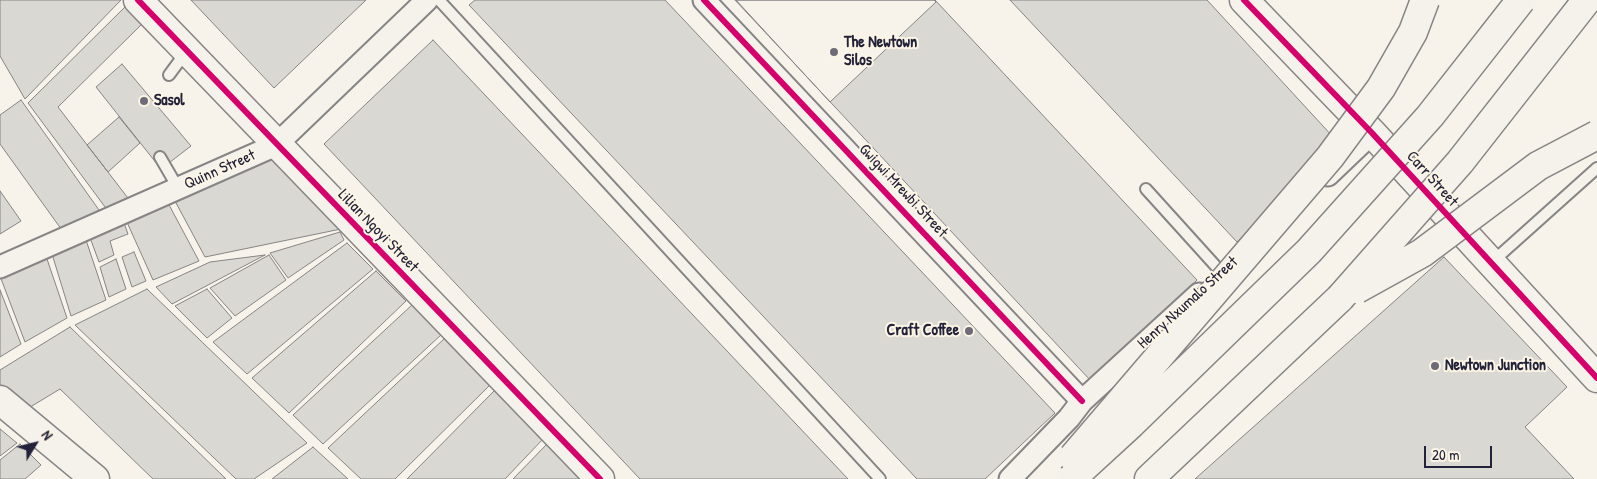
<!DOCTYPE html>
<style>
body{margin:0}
#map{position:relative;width:1597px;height:479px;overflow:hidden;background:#f7f3ea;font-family:"Patrick Hand",sans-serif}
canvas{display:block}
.north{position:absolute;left:10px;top:419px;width:50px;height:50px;-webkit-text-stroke:4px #fcf5e5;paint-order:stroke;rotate:54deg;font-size:14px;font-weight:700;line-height:20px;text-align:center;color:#22223b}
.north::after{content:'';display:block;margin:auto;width:18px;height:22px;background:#22223b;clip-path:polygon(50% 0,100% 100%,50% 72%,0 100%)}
.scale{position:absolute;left:1424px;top:446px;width:68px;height:22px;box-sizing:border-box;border:2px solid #22223b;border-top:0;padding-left:6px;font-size:15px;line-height:18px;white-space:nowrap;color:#22223b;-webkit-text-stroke:4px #fcf5e5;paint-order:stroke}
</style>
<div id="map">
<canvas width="1597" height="479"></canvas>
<div class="north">N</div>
<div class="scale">20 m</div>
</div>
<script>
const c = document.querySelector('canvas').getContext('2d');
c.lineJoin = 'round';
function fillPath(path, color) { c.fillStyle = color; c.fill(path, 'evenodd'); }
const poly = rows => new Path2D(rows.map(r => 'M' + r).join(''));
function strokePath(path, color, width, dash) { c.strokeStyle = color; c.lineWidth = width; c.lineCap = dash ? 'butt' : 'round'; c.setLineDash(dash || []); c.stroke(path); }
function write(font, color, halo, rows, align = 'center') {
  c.font = font + ' "Patrick Hand",sans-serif'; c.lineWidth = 4; c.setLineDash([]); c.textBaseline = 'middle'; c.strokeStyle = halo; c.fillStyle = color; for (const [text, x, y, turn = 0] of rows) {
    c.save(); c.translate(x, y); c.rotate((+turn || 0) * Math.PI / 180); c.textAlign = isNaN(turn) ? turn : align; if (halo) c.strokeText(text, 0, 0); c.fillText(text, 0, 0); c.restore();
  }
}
const building = poly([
 [0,0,121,0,25,99,0,56,0,0],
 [191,0,366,0,274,88,191,0],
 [475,0,665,0,1055,413,985,479,917,479,469,5,475,0],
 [735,0,935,0,1197,280,1091,381,735,0],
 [736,0,934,0,936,2,830,102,736,0],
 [1010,0,1207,0,1334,138,1316,162,1237,242,1010,0],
 [126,6,143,23,58,107,131,202,108,211,28,103,126,6],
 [433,40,848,479,640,479,324,144,433,40],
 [122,64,191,146,161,169,96,87,122,64],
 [21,100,99,210,64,233,0,144,0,115,21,100],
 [119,117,140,143,108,172,87,145,119,117],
 [274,157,341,229,205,257,175,201,274,157],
 [0,191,21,221,0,234,0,191],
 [168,203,199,261,153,280,126,220,168,203],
 [123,220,128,234,110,241,114,255,99,262,89,235,123,220],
 [340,232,344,240,288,278,270,253,340,232],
 [86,240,106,300,71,316,52,254,86,240],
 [347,243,373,269,247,374,213,342,347,243],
 [134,252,146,281,132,287,122,257,134,252],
 [265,255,172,304,156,287,210,262,265,255],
 [269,255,286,280,235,316,210,288,269,255],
 [46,256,67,318,25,342,0,276,46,256],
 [1444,257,1567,387,1525,427,1574,479,1195,479,1444,257],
 [116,259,126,289,109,297,100,267,116,259],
 [376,271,406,301,289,413,252,378,376,271],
 [147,289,307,443,254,479,236,479,75,325,147,289],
 [207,289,232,318,207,338,175,306,207,289],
 [0,290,21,344,0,357,0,290],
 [412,305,442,334,323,444,293,415,412,305],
 [70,327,226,479,153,479,60,389,27,409,0,385,0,370,70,327],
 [445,338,491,384,395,479,361,479,328,448,445,338],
 [496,389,543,439,505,479,407,479,496,389],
 [0,429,17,443,0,456,0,429],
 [548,443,584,479,513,479,548,443],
 [20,444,41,465,25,479,0,479,0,460,20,444],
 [313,447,348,479,272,479,313,447]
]);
const lane = poly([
 [439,0,880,479],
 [169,75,186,52],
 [160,157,178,188],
 [1146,189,1222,273],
 [1491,263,1597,168]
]);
const street = poly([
 [704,0,1082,401],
 [1328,175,1372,133],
 [0,267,276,145,427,0],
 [1010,479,1069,418,1082,401,1199,294]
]);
const secondary = poly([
 [138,0,600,479],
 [1244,0,1372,133,1597,378],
 [0,400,95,479]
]);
const highway = poly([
 [1149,479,1340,298]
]);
const highwayBridge = poly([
 [1357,289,1422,253,1538,166,1597,135],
 [1340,298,1460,162,1587,0],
 [1073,457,1330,157,1381,88,1413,32,1425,0],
 [1071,479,1131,424,1309,251,1430,116,1521,0]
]);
const cycleway = poly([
 [138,0,600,479],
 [704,0,1082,401],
 [1244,0,1372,133,1597,378]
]);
const markers = [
 [834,52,5,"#6d6b78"],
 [144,101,5,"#6d6b78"],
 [969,331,5,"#6d6b78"],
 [1435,366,5,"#6d6b78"]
];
const poiNames = [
 ["The Newtown",844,43],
 ["Silos",844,61],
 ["Sasol",154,101],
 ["Craft Coffee",959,331,"right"],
 ["Newtown Junction",1445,366]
];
const streetNames = [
 ["Quinn Street",220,170,-24],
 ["Carr Street",1432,179,48],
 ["Gwigwi Mrewbi Street",903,191,47],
 ["Lilian Ngoyi Street",378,231,46],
 ["Henry Nxumalo Street",1188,303,-42]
];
fillPath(building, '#dad8d2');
strokePath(building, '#868485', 1);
strokePath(lane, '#868485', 14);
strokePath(street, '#868485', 25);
strokePath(secondary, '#868485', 31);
strokePath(highway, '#868485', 31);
strokePath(lane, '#f5f2ec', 10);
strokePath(street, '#f5f2ec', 21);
strokePath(secondary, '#f5f2ec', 28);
strokePath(highway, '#f5f2ec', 28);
strokePath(highwayBridge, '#868485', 31, []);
strokePath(highwayBridge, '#f5f2ec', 28);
strokePath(cycleway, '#d6006c', 6);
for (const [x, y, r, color] of markers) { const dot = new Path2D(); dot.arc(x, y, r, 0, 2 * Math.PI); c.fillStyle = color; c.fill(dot); strokePath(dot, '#fcf5e5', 2); }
write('bold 16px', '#22223b', '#fcf5e5', poiNames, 'left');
write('16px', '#22223b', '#fcf5e5', streetNames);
</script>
